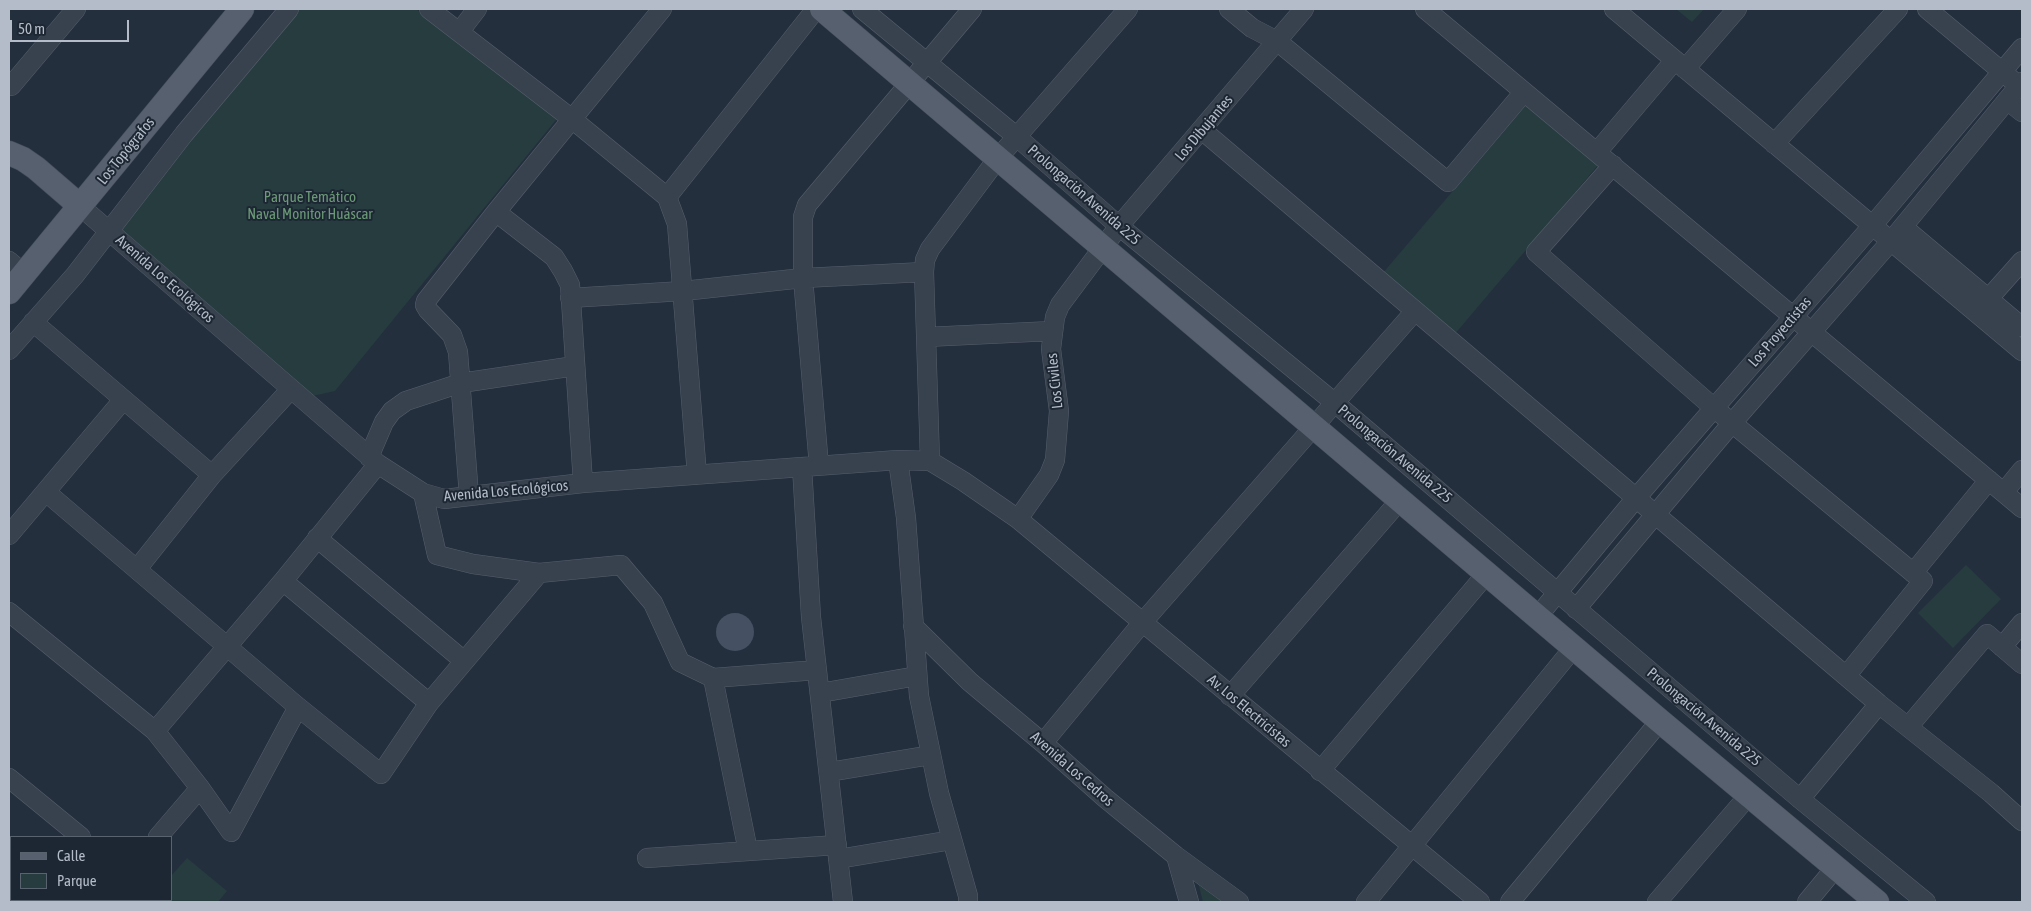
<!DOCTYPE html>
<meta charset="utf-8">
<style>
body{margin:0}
#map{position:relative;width:2031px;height:911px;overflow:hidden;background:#242f3e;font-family:"Asap Condensed",sans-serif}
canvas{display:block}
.frame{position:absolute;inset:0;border:10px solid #b4bcc9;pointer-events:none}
.legend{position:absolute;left:10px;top:836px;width:162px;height:65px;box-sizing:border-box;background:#1d2633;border:1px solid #59626f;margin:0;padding:6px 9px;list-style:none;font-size:15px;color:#b4bcc9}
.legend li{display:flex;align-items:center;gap:10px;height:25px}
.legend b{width:25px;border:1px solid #59626f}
.scale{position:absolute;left:10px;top:20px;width:119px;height:22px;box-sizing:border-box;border:2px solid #b4bcc9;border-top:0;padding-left:6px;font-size:15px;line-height:18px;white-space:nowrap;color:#b4bcc9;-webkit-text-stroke:4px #1d2633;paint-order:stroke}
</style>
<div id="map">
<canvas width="2031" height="911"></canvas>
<div class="frame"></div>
<ul class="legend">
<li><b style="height:6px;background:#56606e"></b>Calle</li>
<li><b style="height:14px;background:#263c3f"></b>Parque</li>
</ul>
<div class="scale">50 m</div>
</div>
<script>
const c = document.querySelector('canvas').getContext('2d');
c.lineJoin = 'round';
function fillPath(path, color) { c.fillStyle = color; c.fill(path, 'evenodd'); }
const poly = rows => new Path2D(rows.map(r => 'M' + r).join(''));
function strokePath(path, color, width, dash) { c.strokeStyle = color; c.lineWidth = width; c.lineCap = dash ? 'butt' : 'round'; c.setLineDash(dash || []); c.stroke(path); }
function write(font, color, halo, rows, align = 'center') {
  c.font = font + ' "Asap Condensed",sans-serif'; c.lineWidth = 4; c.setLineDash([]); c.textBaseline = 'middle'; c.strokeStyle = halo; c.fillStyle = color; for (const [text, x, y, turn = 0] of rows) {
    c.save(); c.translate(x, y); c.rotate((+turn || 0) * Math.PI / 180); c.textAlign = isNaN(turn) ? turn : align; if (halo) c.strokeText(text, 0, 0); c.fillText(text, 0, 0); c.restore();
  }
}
const green = poly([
 [296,9,416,9,560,115,335,391,312,396,123,238,122,219],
 [1676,9,1704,9,1692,22],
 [1527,104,1599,164,1454,335,1382,274],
 [1966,565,2001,599,1953,648,1918,613],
 [187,858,227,891,218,902,149,902,151,900,171,900,171,876],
 [1198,882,1225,902,1203,902]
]);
const building = poly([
 '716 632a19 19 0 1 1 38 0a19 19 0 1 1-38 0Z'
]);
const minor = poly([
 [429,9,572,119,667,197,677,224,697,475],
 [862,9,1017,137,1119,226,1335,403,1800,799,1926,902],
 [1229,9,1252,28,1277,41,1448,182,1524,92],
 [1425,9,2022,508],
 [1614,9,2022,351],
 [1927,9,2012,80],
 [460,31,477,9],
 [1685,69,1737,9],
 [11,86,76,9],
 [2007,100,2022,112],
 [1202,130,1879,704,1991,793,2022,821],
 [1774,144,1898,9],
 [1597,152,1675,60],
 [1613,165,1536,252,1714,408,1923,581,1846,676],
 [667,197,816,9],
 [80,206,378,464,423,493,444,499,583,483,898,460,930,461,963,481,1018,519,1480,902],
 [496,212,554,257,563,271,570,285,583,483],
 [1903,227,2022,327],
 [9,261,24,274],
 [570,298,683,291,803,278,924,272],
 [1981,307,2022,261],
 [33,322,212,475],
 [926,337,1052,331],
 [9,350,75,275,184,134,289,9],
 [369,457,384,422,392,411,406,401,461,383,575,366],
 [898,460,906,518,919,696,939,793,968,896,968,902],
 [930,461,924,272,925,260,930,249,998,158,1128,9],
 [819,466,803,278,803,217,807,205,972,9],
 [802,467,811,617,843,902],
 [46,492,298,707,381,774,429,703,539,573],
 [2004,492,2022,470],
 [423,493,437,555,473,564,539,573,621,565,653,603,680,662,713,678,817,670],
 [469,496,458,352,452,335,428,310,425,305,426,301,496,212,662,9],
 [1018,519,1049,475,1055,460,1059,411,1051,349,1055,317,1060,305,1119,226,1304,9],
 [9,535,123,400],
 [317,538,464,661],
 [137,569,212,475,291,389],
 [1913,573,1989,480],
 [283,581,429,703],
 [1576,609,1732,423,1891,241,2022,82],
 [9,612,155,731,200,788,231,832,298,707],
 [1538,616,1636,498,1872,226,2022,48],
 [913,626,970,682,1043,743,1105,798,1176,856,1239,902],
 [2002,647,2022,623],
 [713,678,748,851],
 [820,693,917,676],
 [1230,696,1401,499],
 [1908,727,1987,634,2022,664],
 [155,731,283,581,378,464],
 [1043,743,1142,623,1415,311],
 [1320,771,1488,572],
 [829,772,931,755],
 [9,778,81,837],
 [1800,799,1879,704],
 [158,837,200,788],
 [1176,856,1189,902],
 [647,858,837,845],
 [838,859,952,840],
 [1366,902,1575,646],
 [1510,902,1660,721],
 [1657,902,1749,795],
 [1807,902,1836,867]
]);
const major = poly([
 [822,9,1660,721,1877,902],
 [9,153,23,159,36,168,80,206],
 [9,292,242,9]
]);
const streetNames = [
 ["Los Dibujantes",1204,128,-50],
 ["Los Topógrafos",126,151,-51],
 ["Prolongación Avenida 225",1084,195,41],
 ["Avenida Los Ecológicos",165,279,41],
 ["Los Proyectistas",1780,332,-49],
 ["Los Civiles",1055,381,-96],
 ["Prolongación Avenida 225",1395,454,40],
 ["Avenida Los Ecológicos",506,491,-5],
 ["Av. Los Electricistas",1249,711,40],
 ["Prolongación Avenida 225",1704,717,40],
 ["Avenida Los Cedros",1072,769,41]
];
const parkNames = [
 ["Parque Temático",310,197],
 ["Naval Monitor Huáscar",310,214]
];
fillPath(green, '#263c3f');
fillPath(building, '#455162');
strokePath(minor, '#565f6c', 20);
strokePath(major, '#414a57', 25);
strokePath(minor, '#38414e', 19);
strokePath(major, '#56606e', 24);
write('15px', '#b4bcc9', '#1d2633', streetNames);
write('15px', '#6b9a76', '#1d2633', parkNames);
</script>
